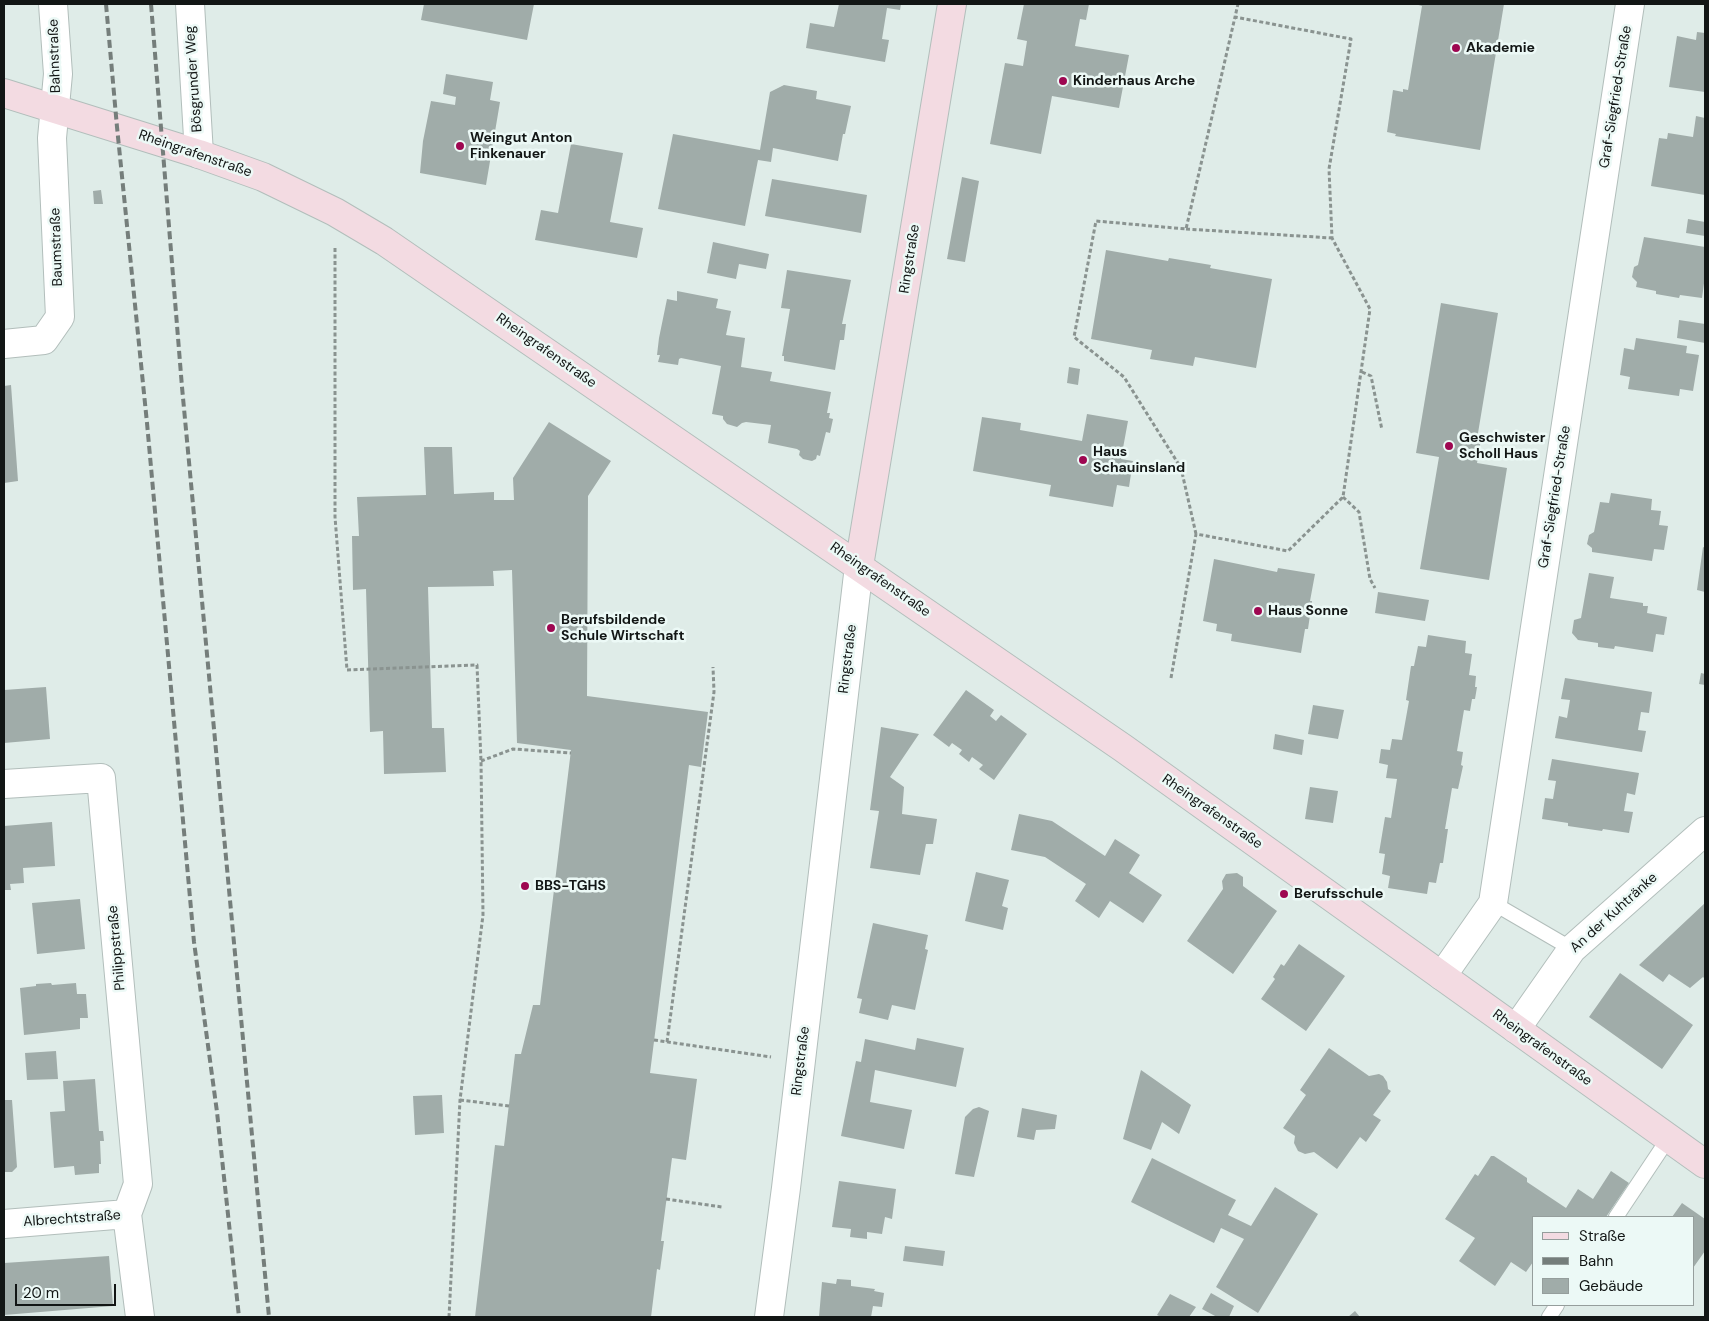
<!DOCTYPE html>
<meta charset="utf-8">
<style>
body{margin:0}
#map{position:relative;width:1709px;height:1321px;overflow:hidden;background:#dfece8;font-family:"DM Sans",sans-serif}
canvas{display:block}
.frame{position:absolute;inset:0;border:5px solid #121615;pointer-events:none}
.legend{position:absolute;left:1532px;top:1216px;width:162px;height:90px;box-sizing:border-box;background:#ecf9f6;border:1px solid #959e9c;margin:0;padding:6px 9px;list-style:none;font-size:15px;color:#121615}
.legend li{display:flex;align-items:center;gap:10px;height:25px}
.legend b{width:25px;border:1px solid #959e9c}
.scale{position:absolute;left:15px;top:1284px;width:101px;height:22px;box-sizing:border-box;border:2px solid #121615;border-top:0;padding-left:6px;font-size:15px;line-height:18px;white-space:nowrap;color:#121615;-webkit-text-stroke:4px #ecf9f6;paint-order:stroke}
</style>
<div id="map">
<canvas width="1709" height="1321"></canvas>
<div class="frame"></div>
<ul class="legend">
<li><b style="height:6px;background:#f3dbe2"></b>Straße</li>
<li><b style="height:6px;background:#757e7b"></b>Bahn</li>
<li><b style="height:14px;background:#a0aca9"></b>Gebäude</li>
</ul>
<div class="scale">20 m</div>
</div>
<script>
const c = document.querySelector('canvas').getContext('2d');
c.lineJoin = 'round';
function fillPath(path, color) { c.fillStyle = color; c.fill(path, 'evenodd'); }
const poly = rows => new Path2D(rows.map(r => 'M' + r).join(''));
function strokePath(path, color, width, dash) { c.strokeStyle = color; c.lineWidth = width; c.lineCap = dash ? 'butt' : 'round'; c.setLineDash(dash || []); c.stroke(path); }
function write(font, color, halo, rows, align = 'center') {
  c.font = font + ' "DM Sans",sans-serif'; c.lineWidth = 5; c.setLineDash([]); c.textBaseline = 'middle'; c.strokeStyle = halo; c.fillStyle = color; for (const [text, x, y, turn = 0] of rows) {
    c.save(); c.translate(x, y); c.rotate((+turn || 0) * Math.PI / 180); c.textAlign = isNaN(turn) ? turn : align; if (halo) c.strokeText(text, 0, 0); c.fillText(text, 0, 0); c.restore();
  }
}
const building = poly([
 [424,4,534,4,527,40,421,20],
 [839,4,901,4,900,10,887,8,882,39,889,40,885,62,806,48,810,23,834,27],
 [1024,4,1089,4,1086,20,1080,19,1075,46,1129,55,1119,108,1052,96,1041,154,990,144,1005,63,1023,66,1027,41,1017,39],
 [1415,4,1504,4,1480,150,1395,136,1396,134,1387,132,1393,90,1403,92,1403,89,1408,90,1422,6],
 [1697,32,1705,33,1705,92,1669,87,1677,36,1696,40],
 [446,74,493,82,490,100,500,102,486,185,420,173,423,141,431,101,455,105,456,97,443,94],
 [784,85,817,91,816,99,851,106,845,134,843,134,838,161,773,148,771,162,758,160,745,226,658,209,673,134,760,150,770,92],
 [1696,116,1705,118,1705,195,1651,186,1659,138,1667,139,1668,133,1693,137],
 [571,144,623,153,610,222,643,228,637,258,535,240,541,210,558,213],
 [962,177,979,181,965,262,947,259],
 [772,179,867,195,861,233,765,216],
 [101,190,103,204,94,204,93,191],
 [1688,219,1705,222,1705,236,1686,233],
 [1644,237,1705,247,1705,276,1702,298,1680,295,1679,298,1656,294,1656,291,1636,287,1637,282,1632,277,1634,267,1638,265],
 [713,242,769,254,766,269,739,264,736,279,707,273],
 [1106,250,1168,261,1169,258,1211,265,1210,268,1272,279,1256,368,1195,357,1193,366,1150,359,1152,350,1091,339],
 [787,270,851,280,842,324,846,324,844,340,840,340,835,370,784,361,784,356,782,356,790,309,781,308],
 [677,291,718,299,716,308,731,311,726,335,745,338,741,367,772,372,770,381,831,392,827,413,830,413,829,418,833,419,830,433,826,432,820,456,817,455,816,459,812,461,803,459,799,455,800,451,797,449,768,443,771,425,746,422,742,423,737,427,727,424,723,419,723,416,712,414,721,366,681,358,679,359,678,365,658,362,660,355,657,355,659,338,667,299,677,301],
 [1441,303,1498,313,1477,439,1481,439,1477,463,1507,468,1489,580,1420,569,1439,457,1416,453],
 [1679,320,1705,324,1705,343,1677,338],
 [1636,338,1687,346,1686,353,1699,355,1693,391,1680,389,1679,396,1628,389,1630,377,1620,375,1624,348,1634,350],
 [1069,367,1080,369,1078,385,1067,383],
 [11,385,18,481,4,483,4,386],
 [1087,414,1128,421,1121,459,1133,461,1129,487,1117,485,1113,507,1049,496,1051,485,973,471,982,417,1021,423,1020,430,1082,441],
 [549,422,611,461,588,496,587,696,708,712,701,767,689,765,650,1073,697,1079,686,1160,672,1158,661,1241,664,1241,660,1270,657,1269,651,1317,475,1317,495,1145,504,1146,515,1054,521,1054,533,1005,540,1005,571,750,517,743,512,570,493,571,494,586,428,587,432,728,444,728,446,772,384,774,383,731,370,732,366,589,353,590,352,536,359,536,357,497,426,495,424,447,452,447,454,494,494,492,494,500,514,500,513,478],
 [1611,493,1652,499,1651,510,1661,511,1659,525,1668,526,1664,550,1654,549,1652,561,1592,552,1592,548,1587,544,1589,535,1594,532,1600,502,1609,503],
 [1703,547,1705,548,1705,592,1697,590],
 [1214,559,1277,572,1278,568,1315,574,1310,601,1312,601,1308,629,1305,629,1301,653,1231,641,1232,634,1216,631,1217,624,1203,621],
 [1589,573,1614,577,1610,598,1643,603,1643,606,1648,606,1647,613,1667,617,1664,635,1656,634,1653,652,1615,646,1614,649,1598,647,1598,643,1578,640,1572,633,1574,620,1581,618],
 [1378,592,1429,600,1425,621,1375,613],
 [1428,635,1466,641,1465,653,1472,654,1469,675,1476,676,1475,687,1477,687,1475,699,1472,699,1470,711,1464,710,1457,751,1463,752,1461,765,1463,766,1458,789,1452,788,1445,829,1448,829,1443,863,1440,863,1436,883,1429,882,1427,894,1388,888,1390,876,1382,874,1385,854,1379,853,1385,817,1391,818,1397,779,1386,778,1388,765,1379,763,1381,749,1390,750,1392,739,1402,740,1409,701,1406,700,1411,666,1414,666,1418,646,1426,647],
 [1701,673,1705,674,1705,685,1699,684],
 [1565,678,1652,692,1649,713,1641,712,1638,730,1646,731,1642,752,1555,738,1559,716,1567,718,1570,700,1561,699],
 [46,687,50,739,4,743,4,690],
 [966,690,994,710,990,716,996,721,1001,715,1027,734,994,780,979,769,983,765,972,757,969,762,959,754,962,750,952,743,949,747,933,735],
 [1313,705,1344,710,1338,739,1308,734],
 [881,727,919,734,890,777,904,787,902,814,937,819,933,844,926,844,920,875,870,868,879,811,870,810],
 [1275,734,1304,740,1302,755,1273,749],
 [1552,759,1639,773,1635,795,1627,793,1624,811,1633,812,1629,833,1603,829,1602,831,1568,826,1568,823,1542,819,1545,798,1553,799,1556,781,1548,780],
 [1310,787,1338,791,1333,823,1305,819],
 [1019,814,1052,821,1105,856,1115,839,1140,855,1129,873,1162,895,1143,923,1110,901,1099,918,1075,901,1086,884,1045,857,1011,850],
 [52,822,55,866,23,868,24,883,10,884,11,890,4,890,4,826],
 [976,872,1009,880,1002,906,1008,908,1003,930,965,921],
 [1237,873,1243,877,1243,886,1277,911,1233,974,1187,941,1223,889,1222,881,1226,874],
 [80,899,85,949,37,954,32,903],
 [1705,903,1705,979,1703,977,1690,988,1669,974,1663,982,1639,965],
 [873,923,928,935,925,949,928,950,915,1010,892,1005,888,1020,859,1013,862,999,857,998],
 [1299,944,1345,976,1306,1031,1261,999,1275,979,1273,977,1281,964,1284,966],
 [1620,973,1693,1025,1662,1069,1589,1017],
 [51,983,52,985,76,983,77,994,86,994,88,1018,80,1018,80,1029,24,1035,20,988,36,986,36,984],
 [917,1038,964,1048,956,1087,875,1070,870,1102,912,1110,904,1149,841,1136,856,1061,861,1062,865,1039,915,1050],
 [1329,1048,1369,1076,1379,1074,1383,1076,1387,1082,1388,1089,1391,1091,1373,1115,1381,1120,1366,1142,1360,1137,1337,1169,1314,1152,1305,1154,1298,1151,1294,1143,1295,1136,1283,1128,1306,1095,1300,1090],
 [56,1051,58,1079,27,1080,25,1053],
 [1141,1070,1191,1105,1179,1134,1162,1122,1151,1150,1123,1139],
 [95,1079,99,1131,103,1131,104,1141,100,1141,101,1164,99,1164,99,1173,75,1175,74,1166,54,1168,50,1112,65,1111,63,1081],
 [442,1095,444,1133,415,1135,413,1096],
 [4,1100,12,1100,17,1167,12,1172,4,1172],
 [979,1107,989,1111,974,1177,955,1174,965,1117,973,1109],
 [1022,1108,1057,1115,1055,1129,1036,1130,1034,1140,1017,1137],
 [1491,1156,1494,1156,1527,1178,1527,1182,1566,1208,1578,1189,1593,1199,1611,1171,1629,1183,1606,1217,1533,1217,1533,1262,1526,1272,1511,1262,1495,1286,1459,1261,1475,1238,1445,1219,1475,1174,1478,1176],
 [1152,1158,1236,1200,1228,1215,1251,1226,1275,1187,1318,1214,1258,1313,1216,1287,1244,1239,1221,1228,1214,1243,1131,1202],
 [839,1181,896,1189,892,1219,885,1217,882,1234,867,1232,867,1239,850,1237,851,1229,832,1227],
 [1682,1203,1705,1219,1705,1251,1693,1268,1693,1217,1672,1217],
 [905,1246,945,1251,943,1266,903,1261],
 [109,1256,113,1306,4,1315,4,1263],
 [837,1279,851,1280,851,1286,875,1289,874,1291,884,1293,882,1307,873,1306,871,1317,819,1317,822,1282,836,1284],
 [1211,1293,1234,1306,1229,1317,1217,1317,1202,1309],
 [1170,1294,1196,1307,1189,1317,1161,1317,1157,1315],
 [1355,1311,1360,1317,1348,1317]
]);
const path = poly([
 [1186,229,1332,238],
 [335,248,335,517,347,670,477,665,481,761,483,915,460,1100,449,1317],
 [1362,372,1371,376,1382,430],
 [1343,497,1359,512,1370,579,1375,588],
 [1196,534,1181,468,1124,377,1074,337,1096,221,1186,229,1235,17],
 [1171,678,1196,534,1288,551,1343,497,1370,309,1332,238,1329,169,1351,39,1235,17,1238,4],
 [481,761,513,749,571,753],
 [654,1040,771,1057],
 [667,1042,714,692,713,667],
 [460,1100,509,1106],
 [666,1199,722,1207]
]);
const lane = poly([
 [1493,903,1572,949],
 [1616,1217,1668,1139],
 [1549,1317,1557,1305]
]);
const street = poly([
 [190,4,199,154],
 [4,344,44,340,60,317,52,138,58,74,53,4],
 [4,784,101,778,138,1184,127,1214,140,1317],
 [1442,976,1493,903,1630,4],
 [1516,1029,1572,949,1705,831],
 [4,1224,127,1214],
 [769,1317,786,1188,859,566]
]);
const secondary = poly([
 [4,93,199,154,263,177,335,212,384,241,1123,748,1705,1164],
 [859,566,952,4]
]);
const rail = poly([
 [106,4,117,127,147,423,194,942,217,1112,239,1317],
 [151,4,182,387,269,1317]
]);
const markers = [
 [1456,48,5,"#9e0751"],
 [1063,81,5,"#9e0751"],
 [460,146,5,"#9e0751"],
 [1449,446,5,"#9e0751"],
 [1083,460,5,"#9e0751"],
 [1258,611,5,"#9e0751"],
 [551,628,5,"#9e0751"],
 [525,886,5,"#9e0751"],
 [1284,894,5,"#9e0751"]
];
const poiNames = [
 ["Akademie",1466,48],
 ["Kinderhaus Arche",1073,81],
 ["Weingut Anton",470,138],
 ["Finkenauer",470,154],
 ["Geschwister",1459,438],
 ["Scholl Haus",1459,454],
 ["Haus",1093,452],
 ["Schauinsland",1093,468],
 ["Haus Sonne",1268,611],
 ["Berufsbildende",561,620],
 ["Schule Wirtschaft",561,636],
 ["BBS-TGHS",535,886],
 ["Berufsschule",1294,894]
];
const streetNames = [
 ["Bahnstraße",55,56,-92],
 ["Bösgrunder Weg",194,79,-94],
 ["Graf-Siegfried-Straße",1616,97,-81],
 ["Rheingrafenstraße",195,154,19],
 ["Baumstraße",57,247,-92],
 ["Ringstraße",910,259,-81],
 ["Rheingrafenstraße",546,351,35],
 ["Graf-Siegfried-Straße",1555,497,-81],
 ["Rheingrafenstraße",880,580,35],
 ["Ringstraße",848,659,-83],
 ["Rheingrafenstraße",1212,812,35],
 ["An der Kuhtränke",1614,913,-42],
 ["Philippstraße",117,948,-95],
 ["Rheingrafenstraße",1542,1048,36],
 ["Ringstraße",801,1061,-83],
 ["Albrechtstraße",72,1219,-4]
];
fillPath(building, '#a0aca9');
strokePath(lane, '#b2bebb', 16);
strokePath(street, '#b2bebb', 30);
strokePath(secondary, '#b2bebb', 30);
strokePath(path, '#8a9390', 3, [4, 2.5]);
strokePath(lane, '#fff', 14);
strokePath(street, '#fff', 28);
strokePath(secondary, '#f3dbe2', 28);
strokePath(rail, '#757e7b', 4, [8, 4]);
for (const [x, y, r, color] of markers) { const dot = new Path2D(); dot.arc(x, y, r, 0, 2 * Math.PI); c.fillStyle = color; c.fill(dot); strokePath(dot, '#ecf9f6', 2); }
write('bold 14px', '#121615', '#ecf9f6', poiNames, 'left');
write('14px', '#121615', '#ecf9f6', streetNames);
</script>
